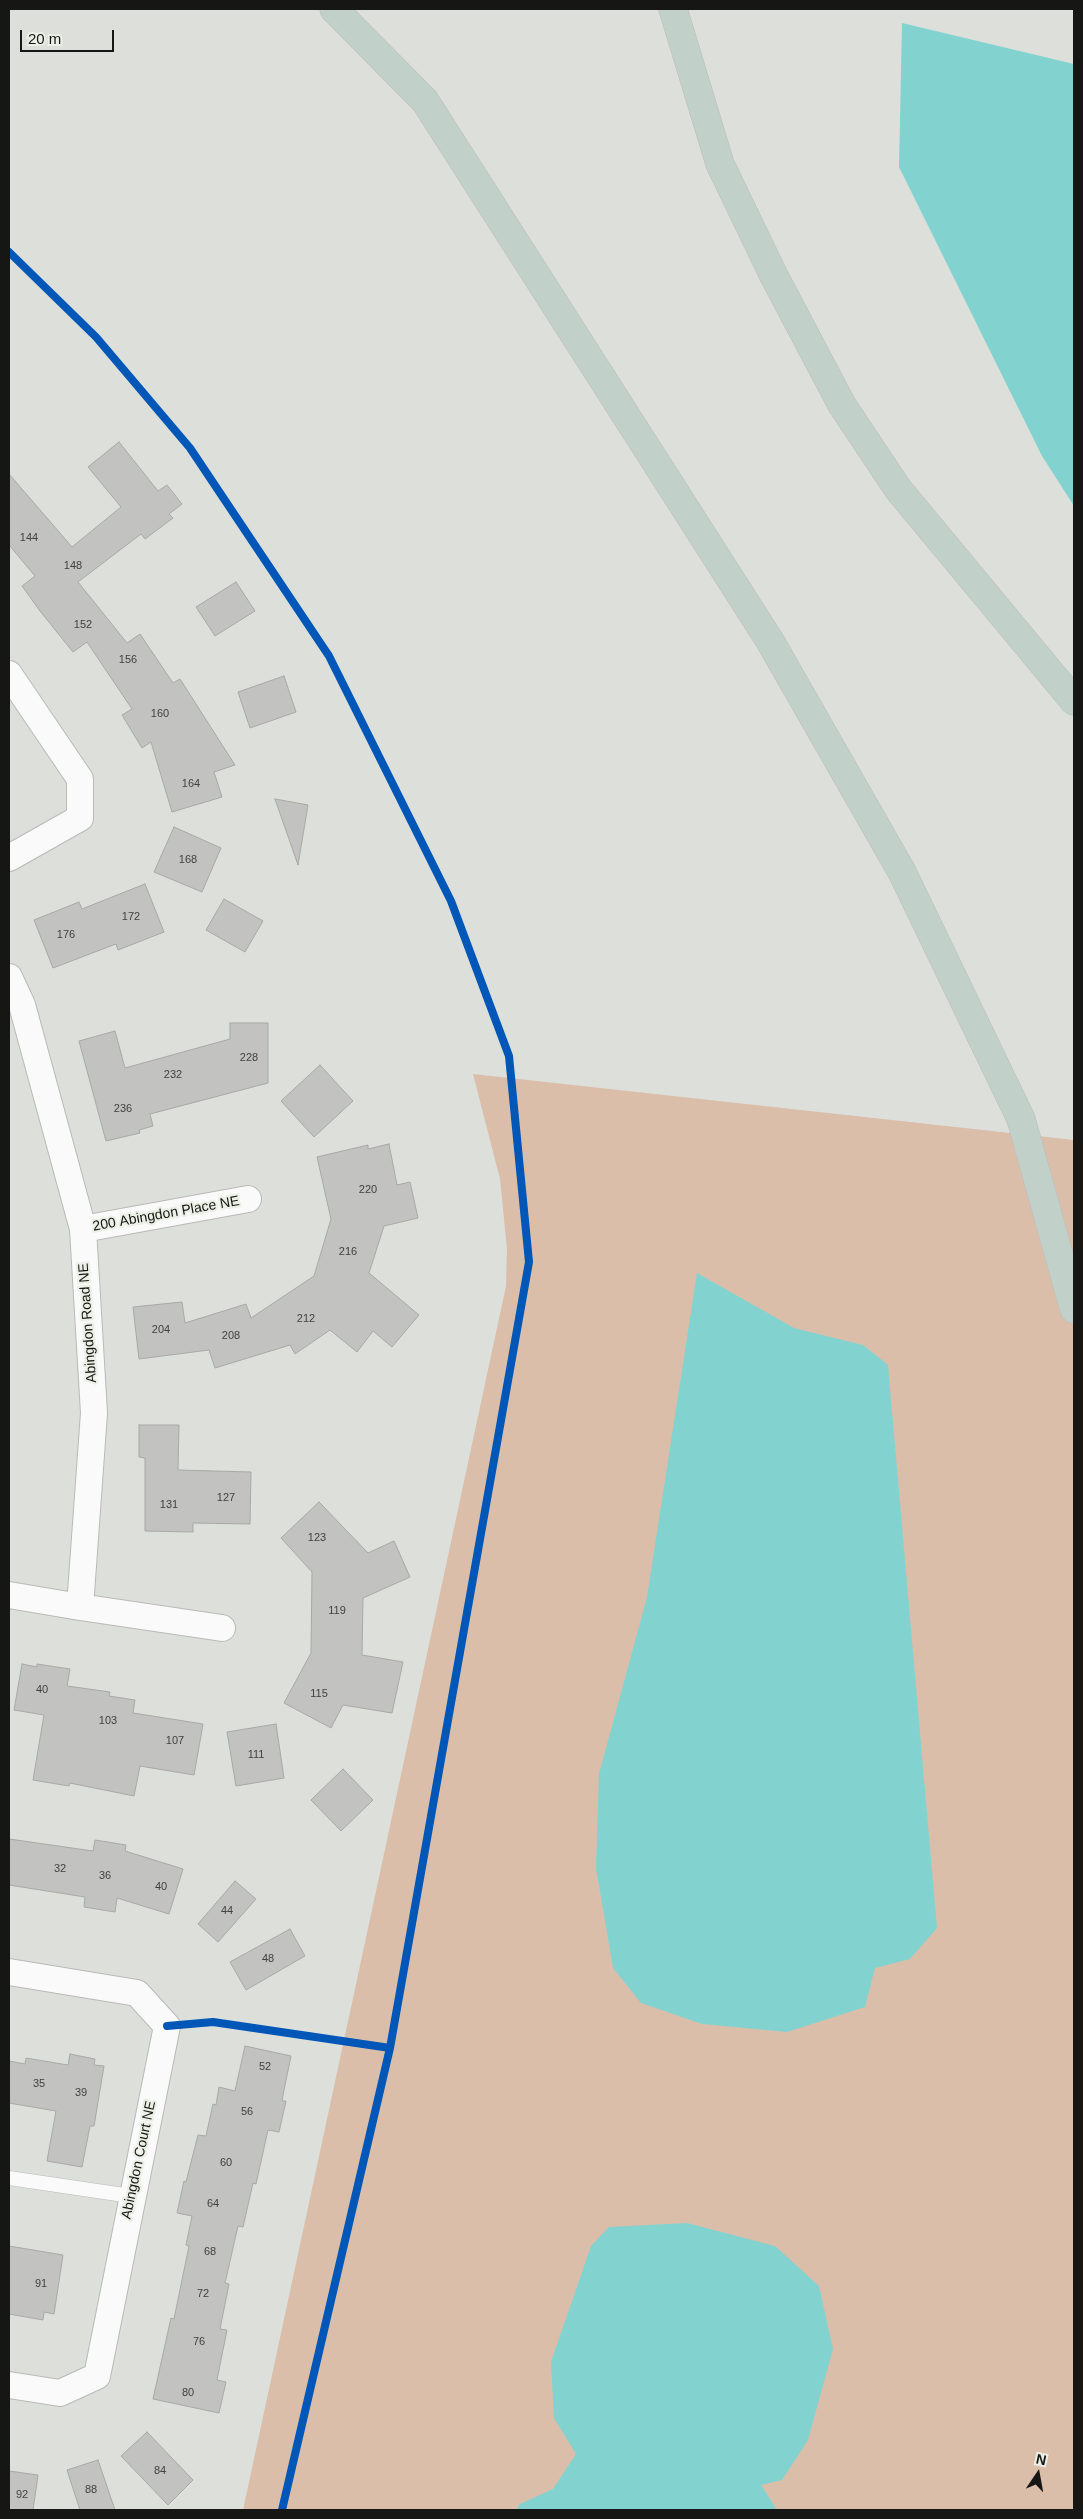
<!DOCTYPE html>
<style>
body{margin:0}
#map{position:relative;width:1083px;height:2519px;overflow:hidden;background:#dddfdb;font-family:Arial,sans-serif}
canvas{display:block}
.frame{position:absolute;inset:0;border:10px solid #161714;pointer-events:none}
.north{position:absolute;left:1013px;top:2449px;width:50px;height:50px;-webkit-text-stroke:4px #ebefe6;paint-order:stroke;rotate:12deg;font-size:14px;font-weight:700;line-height:20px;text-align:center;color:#161714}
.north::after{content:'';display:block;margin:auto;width:18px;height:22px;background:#161714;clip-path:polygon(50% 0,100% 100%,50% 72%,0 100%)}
.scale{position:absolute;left:20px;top:30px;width:94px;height:22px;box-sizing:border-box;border:2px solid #161714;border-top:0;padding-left:6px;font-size:15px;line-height:18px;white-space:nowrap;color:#161714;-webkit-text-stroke:4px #ebefe6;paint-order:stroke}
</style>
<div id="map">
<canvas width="1083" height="2519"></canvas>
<div class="frame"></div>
<div class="north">N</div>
<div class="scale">20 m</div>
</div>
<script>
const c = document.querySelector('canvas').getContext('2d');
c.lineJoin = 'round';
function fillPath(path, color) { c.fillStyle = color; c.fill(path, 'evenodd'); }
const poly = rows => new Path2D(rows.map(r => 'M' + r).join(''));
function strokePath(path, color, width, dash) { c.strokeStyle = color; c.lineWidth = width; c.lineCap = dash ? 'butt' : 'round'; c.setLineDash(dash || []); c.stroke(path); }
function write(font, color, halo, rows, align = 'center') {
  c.font = font + ' Arial,sans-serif'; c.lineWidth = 4.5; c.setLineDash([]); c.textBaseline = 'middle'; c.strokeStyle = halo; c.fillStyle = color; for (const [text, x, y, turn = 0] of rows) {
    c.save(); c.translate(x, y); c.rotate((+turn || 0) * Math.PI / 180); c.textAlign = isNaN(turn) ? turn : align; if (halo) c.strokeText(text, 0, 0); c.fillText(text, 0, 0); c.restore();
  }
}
const green = poly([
 [473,1074,1074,1140,1074,2510,243,2510,506,1286,507,1249,500,1179]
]);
const water = poly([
 [902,23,1074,64,1074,506,1042,456,899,167],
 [697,1273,794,1328,863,1345,888,1365,937,1928,910,1959,875,1968,865,2007,787,2032,702,2024,641,2003,613,1968,596,1868,599,1774,647,1597],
 [687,2223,775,2246,819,2286,833,2349,808,2440,782,2480,761,2485,777,2510,516,2510,520,2504,553,2489,576,2454,554,2418,551,2362,591,2246,609,2227]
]);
const building = poly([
 [119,442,158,491,167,485,182,504,169,514,173,518,145,539,141,534,78,582,127,643,140,634,173,683,180,679,235,765,214,772,222,797,172,812,151,742,142,748,122,715,132,709,87,642,73,652,40,611,22,586,35,576,9,545,9,474,72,547,121,507,88,467,119,442],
 [236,582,255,611,215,636,196,607,236,582],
 [284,676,296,712,250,728,238,692,284,676],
 [275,799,308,805,298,865,275,799],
 [174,827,221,848,202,892,154,872,174,827],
 [145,884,164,932,118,950,116,944,53,968,34,920,79,902,82,909,145,884],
 [224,899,263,921,245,952,206,930,224,899],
 [230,1023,268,1023,268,1083,150,1114,153,1126,139,1130,140,1133,106,1141,79,1041,115,1031,125,1068,230,1039,230,1023],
 [320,1065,353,1101,314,1137,281,1101,320,1065],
 [389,1144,397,1185,410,1182,418,1218,384,1226,369,1273,419,1315,392,1347,373,1331,357,1352,330,1330,295,1354,290,1345,215,1368,209,1350,139,1359,133,1307,182,1302,185,1323,246,1304,251,1318,314,1276,331,1219,317,1157,368,1145,368,1149,389,1144],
 [139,1425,179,1425,178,1470,251,1472,250,1524,193,1523,193,1532,145,1531,145,1458,139,1457,139,1425],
 [319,1502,368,1553,394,1541,410,1577,363,1598,362,1655,403,1662,392,1713,343,1705,331,1728,284,1703,311,1653,312,1572,281,1538,319,1502],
 [22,1664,37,1667,37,1664,70,1669,67,1686,110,1692,109,1696,135,1700,133,1713,203,1724,194,1775,140,1766,134,1796,70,1783,69,1786,33,1780,44,1715,14,1710,22,1664],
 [276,1724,284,1778,236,1786,227,1732,276,1724],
 [343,1769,373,1800,341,1831,311,1800,343,1769],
 [9,1839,93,1851,95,1840,126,1845,125,1851,183,1869,169,1914,117,1898,115,1912,84,1907,85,1897,9,1885,9,1839],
 [235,1881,256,1899,218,1942,198,1924,235,1881],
 [290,1929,305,1956,246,1990,230,1962,290,1929],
 [245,2046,291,2056,284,2090,282,2101,286,2101,279,2132,268,2130,256,2184,253,2183,243,2227,238,2226,225,2283,229,2284,220,2329,227,2330,217,2380,226,2382,219,2413,153,2399,171,2318,174,2319,189,2246,186,2245,192,2216,177,2213,184,2181,186,2182,198,2135,206,2136,213,2104,216,2105,219,2087,235,2091,245,2046],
 [70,2054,95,2059,94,2065,104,2066,94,2126,90,2126,82,2167,47,2161,56,2111,9,2103,9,2061,25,2064,26,2058,68,2065,70,2054],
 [9,2246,63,2255,54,2314,44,2312,43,2320,9,2314,9,2246],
 [147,2432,193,2480,168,2505,121,2456,147,2432],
 [98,2460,115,2510,80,2510,67,2470,98,2460],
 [9,2471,38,2475,33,2510,9,2510,9,2471]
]);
const service = poly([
 [9,2178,131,2196]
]);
const minor = poly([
 [9,674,80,779,80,818,9,858],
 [9,977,22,1005,83,1229,94,1413,80,1607,9,1595],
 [83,1229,248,1199],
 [80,1607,222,1628],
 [9,1972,137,1993,167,2026,97,2376,60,2393,9,2385]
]);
const motorway = poly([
 [334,9,425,101,770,641,902,872,1021,1119,1074,1309],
 [673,9,720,164,774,276,842,405,898,489,1074,701]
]);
const cycleway = poly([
 [9,252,96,337,190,448,329,656,451,901,509,1056,529,1262,390,2048,282,2510],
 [167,2026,213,2022,390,2048]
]);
const numberNames = [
 ["144",29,538],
 ["148",73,566],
 ["152",83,625],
 ["156",128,660],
 ["160",160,714],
 ["164",191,784],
 ["168",188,860],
 ["172",131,917],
 ["176",66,935],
 ["228",249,1058],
 ["232",173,1075],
 ["236",123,1109],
 ["220",368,1190],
 ["216",348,1252],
 ["212",306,1319],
 ["204",161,1330],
 ["208",231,1336],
 ["127",226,1498],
 ["131",169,1505],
 ["123",317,1538],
 ["119",337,1611],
 ["40",42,1690],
 ["115",319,1694],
 ["103",108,1721],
 ["107",175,1741],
 ["111",256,1755],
 ["32",60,1869],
 ["36",105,1876],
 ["40",161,1887],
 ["44",227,1911],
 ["48",268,1959],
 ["52",265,2067],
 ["35",39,2084],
 ["39",81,2093],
 ["56",247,2112],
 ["60",226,2163],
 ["64",213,2204],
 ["68",210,2252],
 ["91",41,2284],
 ["72",203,2294],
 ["76",199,2342],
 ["80",188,2393],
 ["84",160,2471],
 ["88",91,2490],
 ["92",22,2495]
];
const streetNames = [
 ["200 Abingdon Place NE",166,1214,-10],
 ["Abingdon Road NE",88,1323,-94],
 ["Abingdon Court NE",139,2160,-78]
];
fillPath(green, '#dabeaa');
fillPath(water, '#82d3d0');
fillPath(building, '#c2c2c0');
strokePath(building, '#a8a8a5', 1);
strokePath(service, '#b9bab7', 15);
strokePath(minor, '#b9bab7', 28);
strokePath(motorway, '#bcbdba', 29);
strokePath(service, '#fafafa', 14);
strokePath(minor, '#fafafa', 26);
strokePath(motorway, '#c1d0c8', 28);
strokePath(cycleway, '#0057b8', 8);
write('11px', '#41423f', null, numberNames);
write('14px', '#161714', '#ebefe6', streetNames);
</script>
